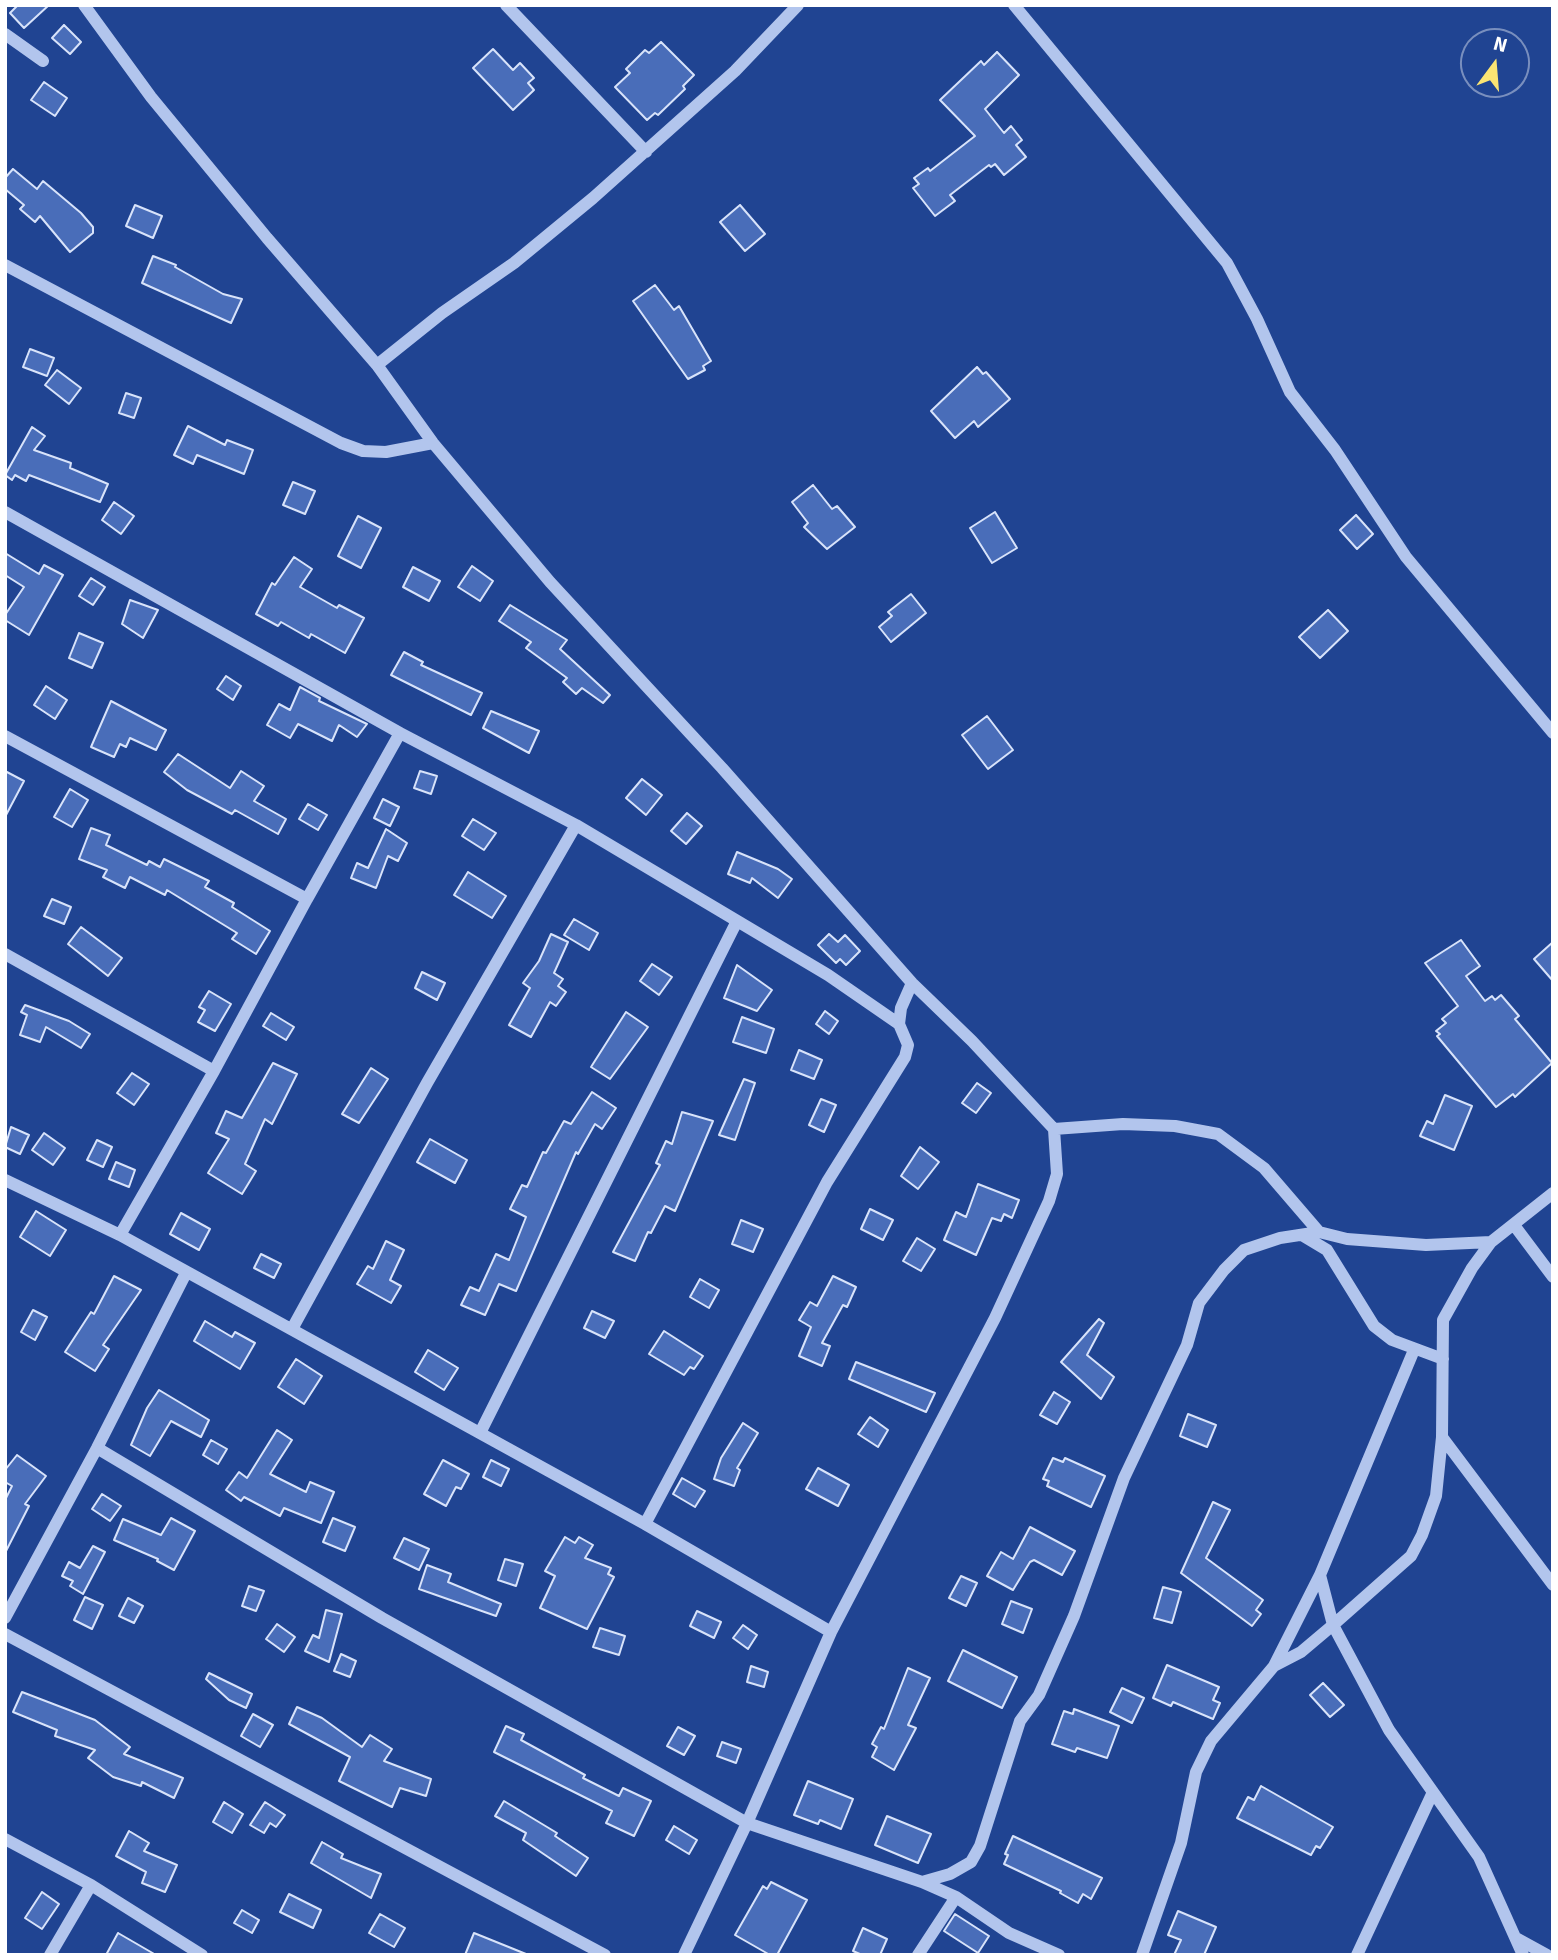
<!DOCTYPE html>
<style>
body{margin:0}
#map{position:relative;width:1558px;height:1960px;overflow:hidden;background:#204492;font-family:Signika,sans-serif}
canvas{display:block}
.frame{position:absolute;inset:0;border:7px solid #fff;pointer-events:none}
.north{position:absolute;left:1460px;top:28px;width:70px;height:70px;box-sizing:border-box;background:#204492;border:2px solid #798fbe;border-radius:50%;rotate:16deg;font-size:19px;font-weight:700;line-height:28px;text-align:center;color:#fff}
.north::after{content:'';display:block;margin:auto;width:24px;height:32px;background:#fae473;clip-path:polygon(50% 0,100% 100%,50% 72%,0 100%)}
</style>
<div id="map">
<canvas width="1558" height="1960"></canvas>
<div class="frame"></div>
<div class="north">N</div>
</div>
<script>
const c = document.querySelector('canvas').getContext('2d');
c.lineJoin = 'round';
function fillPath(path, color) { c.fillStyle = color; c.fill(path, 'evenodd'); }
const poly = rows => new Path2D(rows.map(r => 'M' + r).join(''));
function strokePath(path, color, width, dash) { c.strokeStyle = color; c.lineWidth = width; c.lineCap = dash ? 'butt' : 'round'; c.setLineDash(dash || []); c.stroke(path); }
const building = poly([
 [18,5,49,5,24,28,10,13,18,5],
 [64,25,81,42,70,54,52,38,64,25],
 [661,42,694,75,683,86,685,89,658,115,655,113,647,120,615,87,630,73,626,69,645,50,649,53,661,42],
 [493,49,513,70,520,63,534,78,528,83,534,90,513,110,473,68,493,49],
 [997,52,1019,75,985,109,1004,133,1011,126,1022,140,1016,145,1026,157,1004,175,995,164,991,167,989,165,950,195,955,201,935,216,913,188,919,184,914,178,928,168,930,171,975,136,940,100,981,61,984,65,997,52],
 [44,82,67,98,55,116,31,100,44,82],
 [13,169,37,189,43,181,81,213,93,227,93,233,70,252,40,216,35,222,20,209,24,205,5,189,5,178,13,169],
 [135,205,162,216,153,238,126,226,135,205],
 [740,205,765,234,745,251,720,222,740,205],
 [153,256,176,265,175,267,223,294,242,299,231,323,142,283,153,256],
 [655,285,674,310,679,306,711,361,703,366,705,370,688,379,633,301,655,285],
 [30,349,54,358,47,376,23,367,30,349],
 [977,367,983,374,986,372,1010,399,978,427,974,421,955,438,931,411,977,367],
 [57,370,81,388,69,404,45,385,57,370],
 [126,393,141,398,134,418,119,413,126,393],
 [188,426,225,445,227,440,253,450,244,474,197,455,193,464,174,455,188,426],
 [32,427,45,436,34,450,71,463,70,468,108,484,100,502,29,475,26,481,15,475,12,480,5,475,32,427],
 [293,482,315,491,305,514,283,505,293,482],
 [813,485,832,509,837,506,855,527,827,549,804,527,808,523,792,502,813,485],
 [114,502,134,516,121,534,102,520,114,502],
 [995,512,1017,548,992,563,970,528,995,512],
 [1356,515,1373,534,1357,549,1340,530,1356,515],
 [358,516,381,528,361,568,338,556,358,516],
 [5,553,39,574,44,565,63,575,29,635,5,620,5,615,24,587,5,575,5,553],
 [294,557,312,569,300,587,337,608,339,605,364,618,345,653,311,634,309,638,281,622,278,626,256,614,272,583,275,585,294,557],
 [472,566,493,581,480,601,458,587,472,566],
 [413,567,440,581,429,601,403,587,413,567],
 [91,578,105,587,93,605,79,596,91,578],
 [911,594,926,613,891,642,879,627,892,616,888,612,911,594],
 [130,600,158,610,143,638,122,624,130,600],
 [510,605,567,640,560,649,610,695,603,703,582,688,576,694,563,682,567,678,526,648,531,642,499,621,510,605],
 [1328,610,1348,631,1320,658,1299,637,1328,610],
 [79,633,103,643,92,668,69,658,79,633],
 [404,652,423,662,421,665,482,693,471,715,391,675,404,652],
 [226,676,241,686,233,700,217,689,226,676],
 [46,686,67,700,55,719,34,705,46,686],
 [300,687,320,698,319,701,367,724,357,737,339,725,332,741,298,724,290,738,267,725,279,704,290,710,300,687],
 [111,701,166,730,156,750,130,738,126,747,120,744,114,757,91,747,111,701],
 [491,711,539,731,529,753,483,728,491,711],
 [987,716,1013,750,988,769,962,735,987,716],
 [178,754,230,788,241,771,264,786,254,801,286,819,278,834,235,810,232,814,187,790,164,772,178,754],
 [5,771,24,781,5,817,5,771],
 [420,771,437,776,431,794,414,788,420,771],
 [642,779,662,795,646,815,626,798,642,779],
 [70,789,88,800,72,827,54,817,70,789],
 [383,799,399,807,390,826,374,818,383,799],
 [308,804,327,815,318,830,299,819,308,804],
 [687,813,702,826,686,844,671,831,687,813],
 [473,819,496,833,484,850,462,836,473,819],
 [91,828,110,835,106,845,147,865,149,861,160,867,164,859,209,881,205,887,234,903,232,907,270,931,256,954,232,939,237,933,167,890,165,895,130,877,125,888,103,877,107,870,79,859,91,828],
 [386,829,407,843,398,861,388,856,376,888,351,878,357,863,368,868,386,829],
 [737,852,778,869,792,879,778,898,752,878,750,883,728,874,737,852],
 [468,872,506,896,492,918,454,895,468,872],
 [52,899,71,907,64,924,44,916,52,899],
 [574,919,598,933,589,950,564,935,574,919],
 [81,927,122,958,108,976,68,944,81,927],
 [551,934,568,942,554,973,563,979,558,986,566,992,556,1006,550,1002,531,1037,509,1025,530,988,523,983,539,961,551,934],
 [829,934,838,942,845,935,860,951,846,965,840,959,836,963,818,945,829,934],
 [1461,940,1480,966,1466,976,1485,1001,1492,996,1495,1000,1501,995,1519,1016,1515,1019,1552,1063,1515,1097,1513,1094,1496,1107,1437,1036,1440,1034,1436,1031,1446,1023,1442,1019,1458,1006,1425,963,1461,940],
 [1553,942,1553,981,1534,959,1553,942],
 [652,964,672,977,659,995,640,981,652,964],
 [737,965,772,990,757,1011,724,998,737,965],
 [422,972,445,983,437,1000,415,988,422,972],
 [209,991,231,1004,215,1031,198,1022,205,1010,199,1007,209,991],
 [25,1005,69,1021,90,1034,81,1048,46,1027,40,1042,20,1035,27,1015,21,1012,25,1005],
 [825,1011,838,1021,829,1034,816,1024,825,1011],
 [626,1012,648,1027,610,1079,591,1067,626,1012],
 [271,1013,294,1027,286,1040,263,1026,271,1013],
 [742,1017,774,1029,766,1053,733,1042,742,1017],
 [799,1050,822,1060,814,1079,791,1070,799,1050],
 [273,1063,297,1074,272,1124,265,1119,245,1164,256,1171,242,1194,208,1173,229,1139,216,1133,226,1111,242,1118,273,1063],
 [371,1068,388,1079,359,1123,342,1114,371,1068],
 [132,1073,149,1084,134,1105,117,1093,132,1073],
 [744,1079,755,1083,735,1140,719,1135,744,1079],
 [977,1083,991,1093,976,1113,962,1103,977,1083],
 [592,1092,616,1108,602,1129,595,1124,578,1154,576,1152,516,1291,499,1284,485,1315,461,1305,470,1287,479,1291,496,1254,509,1260,526,1217,510,1209,522,1185,527,1187,543,1152,546,1153,564,1121,571,1124,592,1092],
 [1445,1095,1472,1106,1454,1150,1420,1136,1427,1121,1433,1124,1445,1095],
 [821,1099,836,1105,824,1132,809,1125,821,1099],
 [682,1112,713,1121,675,1211,665,1206,651,1233,648,1232,635,1261,613,1252,660,1165,656,1163,666,1141,672,1144,682,1112],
 [11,1127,29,1135,20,1154,5,1147,11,1127],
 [44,1133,65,1148,53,1165,32,1150,44,1133],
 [430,1139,467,1160,455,1183,417,1162,430,1139],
 [97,1140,112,1147,103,1167,87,1160,97,1140],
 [920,1147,939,1162,918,1189,901,1176,920,1147],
 [116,1162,135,1170,129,1187,109,1179,116,1162],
 [978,1184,1019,1200,1012,1218,1004,1214,1001,1221,992,1218,976,1255,944,1240,956,1212,966,1217,978,1184],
 [870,1209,893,1220,883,1240,861,1229,870,1209],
 [36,1211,66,1230,50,1256,20,1237,36,1211],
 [181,1213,210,1229,199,1250,170,1234,181,1213],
 [741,1220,763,1229,753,1252,732,1244,741,1220],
 [917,1238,935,1249,921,1271,903,1261,917,1238],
 [386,1241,404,1250,390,1280,401,1286,391,1303,357,1284,368,1266,373,1269,386,1241],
 [261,1254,281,1264,274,1278,254,1268,261,1254],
 [114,1276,141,1290,103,1345,109,1349,95,1371,65,1352,91,1312,94,1314,114,1276],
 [833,1276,856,1287,847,1307,843,1305,822,1343,830,1346,822,1366,799,1356,811,1327,799,1320,810,1302,817,1306,833,1276],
 [700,1279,719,1290,709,1308,690,1297,700,1279],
 [33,1310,47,1317,35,1340,21,1332,33,1310],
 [592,1311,614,1321,605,1338,584,1328,592,1311],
 [1099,1319,1104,1323,1087,1355,1114,1377,1101,1399,1061,1362,1099,1319],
 [205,1321,232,1337,235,1332,255,1343,240,1369,194,1341,205,1321],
 [664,1331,703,1356,694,1369,690,1367,684,1375,649,1354,664,1331],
 [428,1350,458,1368,444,1390,415,1372,428,1350],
 [296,1359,322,1376,304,1404,278,1387,296,1359],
 [856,1362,935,1393,926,1412,849,1379,856,1362],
 [159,1390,209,1420,201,1437,171,1421,150,1456,131,1445,147,1408,159,1390],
 [1054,1392,1070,1402,1057,1424,1040,1415,1054,1392],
 [1188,1414,1216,1425,1207,1447,1180,1436,1188,1414],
 [870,1417,888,1430,878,1447,858,1434,870,1417],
 [743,1423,758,1433,737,1468,740,1470,734,1486,714,1479,721,1458,743,1423],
 [277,1430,292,1440,270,1474,306,1492,310,1482,334,1492,321,1523,284,1508,280,1516,244,1497,241,1501,226,1490,239,1472,247,1478,277,1430],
 [211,1440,227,1449,218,1464,203,1455,211,1440],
 [17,1455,46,1476,25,1504,29,1506,5,1553,5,1500,12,1486,5,1482,5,1470,17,1455],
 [1053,1458,1063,1462,1065,1458,1105,1476,1091,1507,1047,1486,1049,1481,1043,1479,1053,1458],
 [443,1460,469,1474,461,1489,456,1487,446,1506,424,1494,443,1460],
 [491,1460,509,1469,501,1486,483,1477,491,1460],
 [818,1468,849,1485,838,1506,806,1489,818,1468],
 [682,1478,705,1491,695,1507,673,1494,682,1478],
 [102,1494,121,1506,110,1521,92,1509,102,1494],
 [1213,1502,1230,1510,1206,1558,1263,1600,1256,1610,1261,1614,1252,1626,1181,1573,1213,1502],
 [171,1518,195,1531,174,1570,157,1561,158,1559,114,1540,123,1519,161,1535,171,1518],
 [333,1518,355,1527,345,1551,323,1542,333,1518],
 [1030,1527,1075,1551,1062,1575,1034,1560,1030,1562,1013,1590,987,1576,1001,1552,1013,1559,1030,1527],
 [565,1537,575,1543,579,1537,593,1545,585,1558,611,1568,608,1574,614,1577,587,1629,540,1608,555,1576,545,1571,565,1537],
 [404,1538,429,1549,419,1570,394,1558,404,1538],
 [93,1546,105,1552,83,1594,70,1586,73,1581,62,1576,69,1562,80,1568,93,1546],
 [505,1559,523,1564,516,1586,498,1580,505,1559],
 [427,1565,451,1574,448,1582,501,1604,496,1616,419,1589,427,1565],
 [961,1576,977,1583,966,1606,949,1598,961,1576],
 [249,1586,264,1591,256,1611,242,1606,249,1586],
 [1163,1587,1181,1592,1172,1623,1154,1618,1163,1587],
 [85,1597,103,1605,92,1629,74,1620,85,1597],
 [128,1598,143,1606,134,1623,119,1616,128,1598],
 [1011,1601,1032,1609,1023,1633,1002,1624,1011,1601],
 [326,1610,342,1614,329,1662,305,1651,313,1635,319,1638,326,1610],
 [697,1611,721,1622,714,1638,690,1626,697,1611],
 [277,1624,295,1637,284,1652,266,1639,277,1624],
 [743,1625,757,1635,748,1649,733,1638,743,1625],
 [600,1628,625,1636,619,1655,593,1647,600,1628],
 [963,1650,1017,1677,1002,1708,948,1681,963,1650],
 [341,1654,356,1661,350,1677,334,1671,341,1654],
 [1167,1665,1219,1687,1213,1700,1220,1703,1213,1719,1173,1702,1171,1706,1153,1698,1167,1665],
 [751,1666,768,1672,764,1687,747,1682,751,1666],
 [908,1668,930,1678,908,1725,916,1728,894,1770,872,1757,877,1747,872,1744,881,1727,884,1729,908,1668],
 [209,1673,252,1694,246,1708,229,1700,206,1679,209,1673],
 [1323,1683,1344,1705,1330,1717,1310,1695,1323,1683],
 [1122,1688,1144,1698,1132,1723,1110,1712,1122,1688],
 [22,1692,95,1720,130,1747,124,1754,183,1778,174,1798,142,1782,141,1786,113,1777,88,1758,95,1750,55,1736,57,1730,13,1712,22,1692],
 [297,1707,322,1718,362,1747,370,1735,392,1749,384,1761,431,1779,426,1796,400,1788,392,1807,339,1781,350,1757,289,1724,297,1707],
 [1074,1709,1119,1726,1107,1758,1077,1748,1075,1752,1052,1744,1064,1711,1073,1714,1074,1709],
 [253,1714,273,1725,260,1747,241,1736,253,1714],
 [506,1726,524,1734,521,1740,585,1775,583,1778,619,1796,623,1788,651,1801,634,1836,606,1823,612,1811,494,1752,506,1726],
 [678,1727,695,1736,684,1755,667,1746,678,1727],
 [722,1742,741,1749,736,1763,717,1756,722,1742],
 [808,1781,853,1799,841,1829,820,1820,818,1824,794,1815,808,1781],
 [1261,1786,1333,1827,1320,1848,1316,1846,1311,1855,1237,1818,1248,1797,1254,1800,1261,1786],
 [504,1801,557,1833,555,1836,588,1858,576,1876,523,1840,526,1833,495,1816,504,1801],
 [224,1802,243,1814,232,1833,213,1822,224,1802],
 [265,1802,285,1815,276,1827,270,1823,264,1833,250,1825,265,1802],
 [887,1816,931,1834,918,1863,875,1845,887,1816],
 [674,1826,697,1840,689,1854,666,1840,674,1826],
 [129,1831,149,1843,144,1851,177,1865,165,1892,142,1883,146,1872,116,1856,129,1831],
 [1013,1836,1102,1878,1091,1899,1083,1894,1078,1903,1060,1893,1061,1891,1004,1864,1008,1855,1005,1854,1013,1836],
 [322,1842,343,1854,341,1858,381,1874,371,1898,311,1863,322,1842],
 [771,1882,807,1900,777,1955,770,1955,735,1935,763,1886,767,1889,771,1882],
 [42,1892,59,1904,42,1929,25,1918,42,1892],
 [289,1894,321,1910,313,1928,280,1912,289,1894],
 [242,1910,259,1920,252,1933,234,1923,242,1910],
 [1178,1911,1216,1927,1204,1955,1174,1955,1181,1940,1168,1935,1178,1911],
 [380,1914,405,1928,394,1947,369,1933,380,1914],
 [955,1914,989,1936,978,1953,944,1931,955,1914],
 [863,1928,887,1939,880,1955,862,1955,853,1951,863,1928],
 [118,1933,156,1955,106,1955,118,1933],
 [474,1933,526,1954,526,1955,465,1955,474,1933]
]);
const minor = poly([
 [84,5,151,97,267,238,377,365,433,443,550,582,722,768,912,983,972,1041,1054,1129,1123,1124,1175,1126,1218,1134,1264,1168,1319,1232,1347,1239,1426,1245,1491,1242,1553,1193],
 [506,5,646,152],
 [1014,5,1227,263,1257,319,1290,392,1335,450,1406,557,1553,733],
 [5,34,43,61],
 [5,265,341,443,363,451,386,452,433,443],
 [377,365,442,313,514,263,593,198,735,71,798,5],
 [5,512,400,733,576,825,828,975,899,1024,901,1008,912,983],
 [5,736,307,899,400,733],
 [5,954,214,1071],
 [5,1180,120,1235,214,1071,307,899],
 [1514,1225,1553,1277],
 [120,1235,645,1524,831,1632],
 [1302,1235,1327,1250,1374,1326,1392,1340,1443,1359],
 [292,1329,427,1083,576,825],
 [1414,1350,1320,1575,1333,1625,1389,1730,1479,1857,1523,1955],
 [480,1433,737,921],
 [1442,1437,1553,1585],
 [97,1448,382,1618,747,1823,922,1882,956,1897,1009,1933,1059,1955],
 [645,1524,827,1182,905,1057,908,1045,899,1024],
 [5,1618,97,1448,186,1273],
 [5,1634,605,1955],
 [1274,1666,1320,1575],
 [5,1839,91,1885,202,1955],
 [922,1882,950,1874,971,1862,980,1846,1020,1721,1039,1695,1074,1616,1124,1478,1187,1345,1199,1303,1224,1270,1244,1250,1280,1238,1319,1232],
 [1516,1938,1547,1955],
 [50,1955,91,1885],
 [684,1955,747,1823,831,1632,995,1318,1049,1201,1057,1174,1054,1129],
 [918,1955,956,1897],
 [1142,1955,1181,1843,1196,1772,1211,1741,1274,1666,1301,1652,1333,1625,1411,1556,1422,1535,1436,1496,1442,1437,1443,1320,1472,1268,1491,1242],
 [1357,1955,1433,1792]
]);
fillPath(building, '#496db9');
strokePath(building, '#d8e3fa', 2);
strokePath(minor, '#b2c5ed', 12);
</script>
